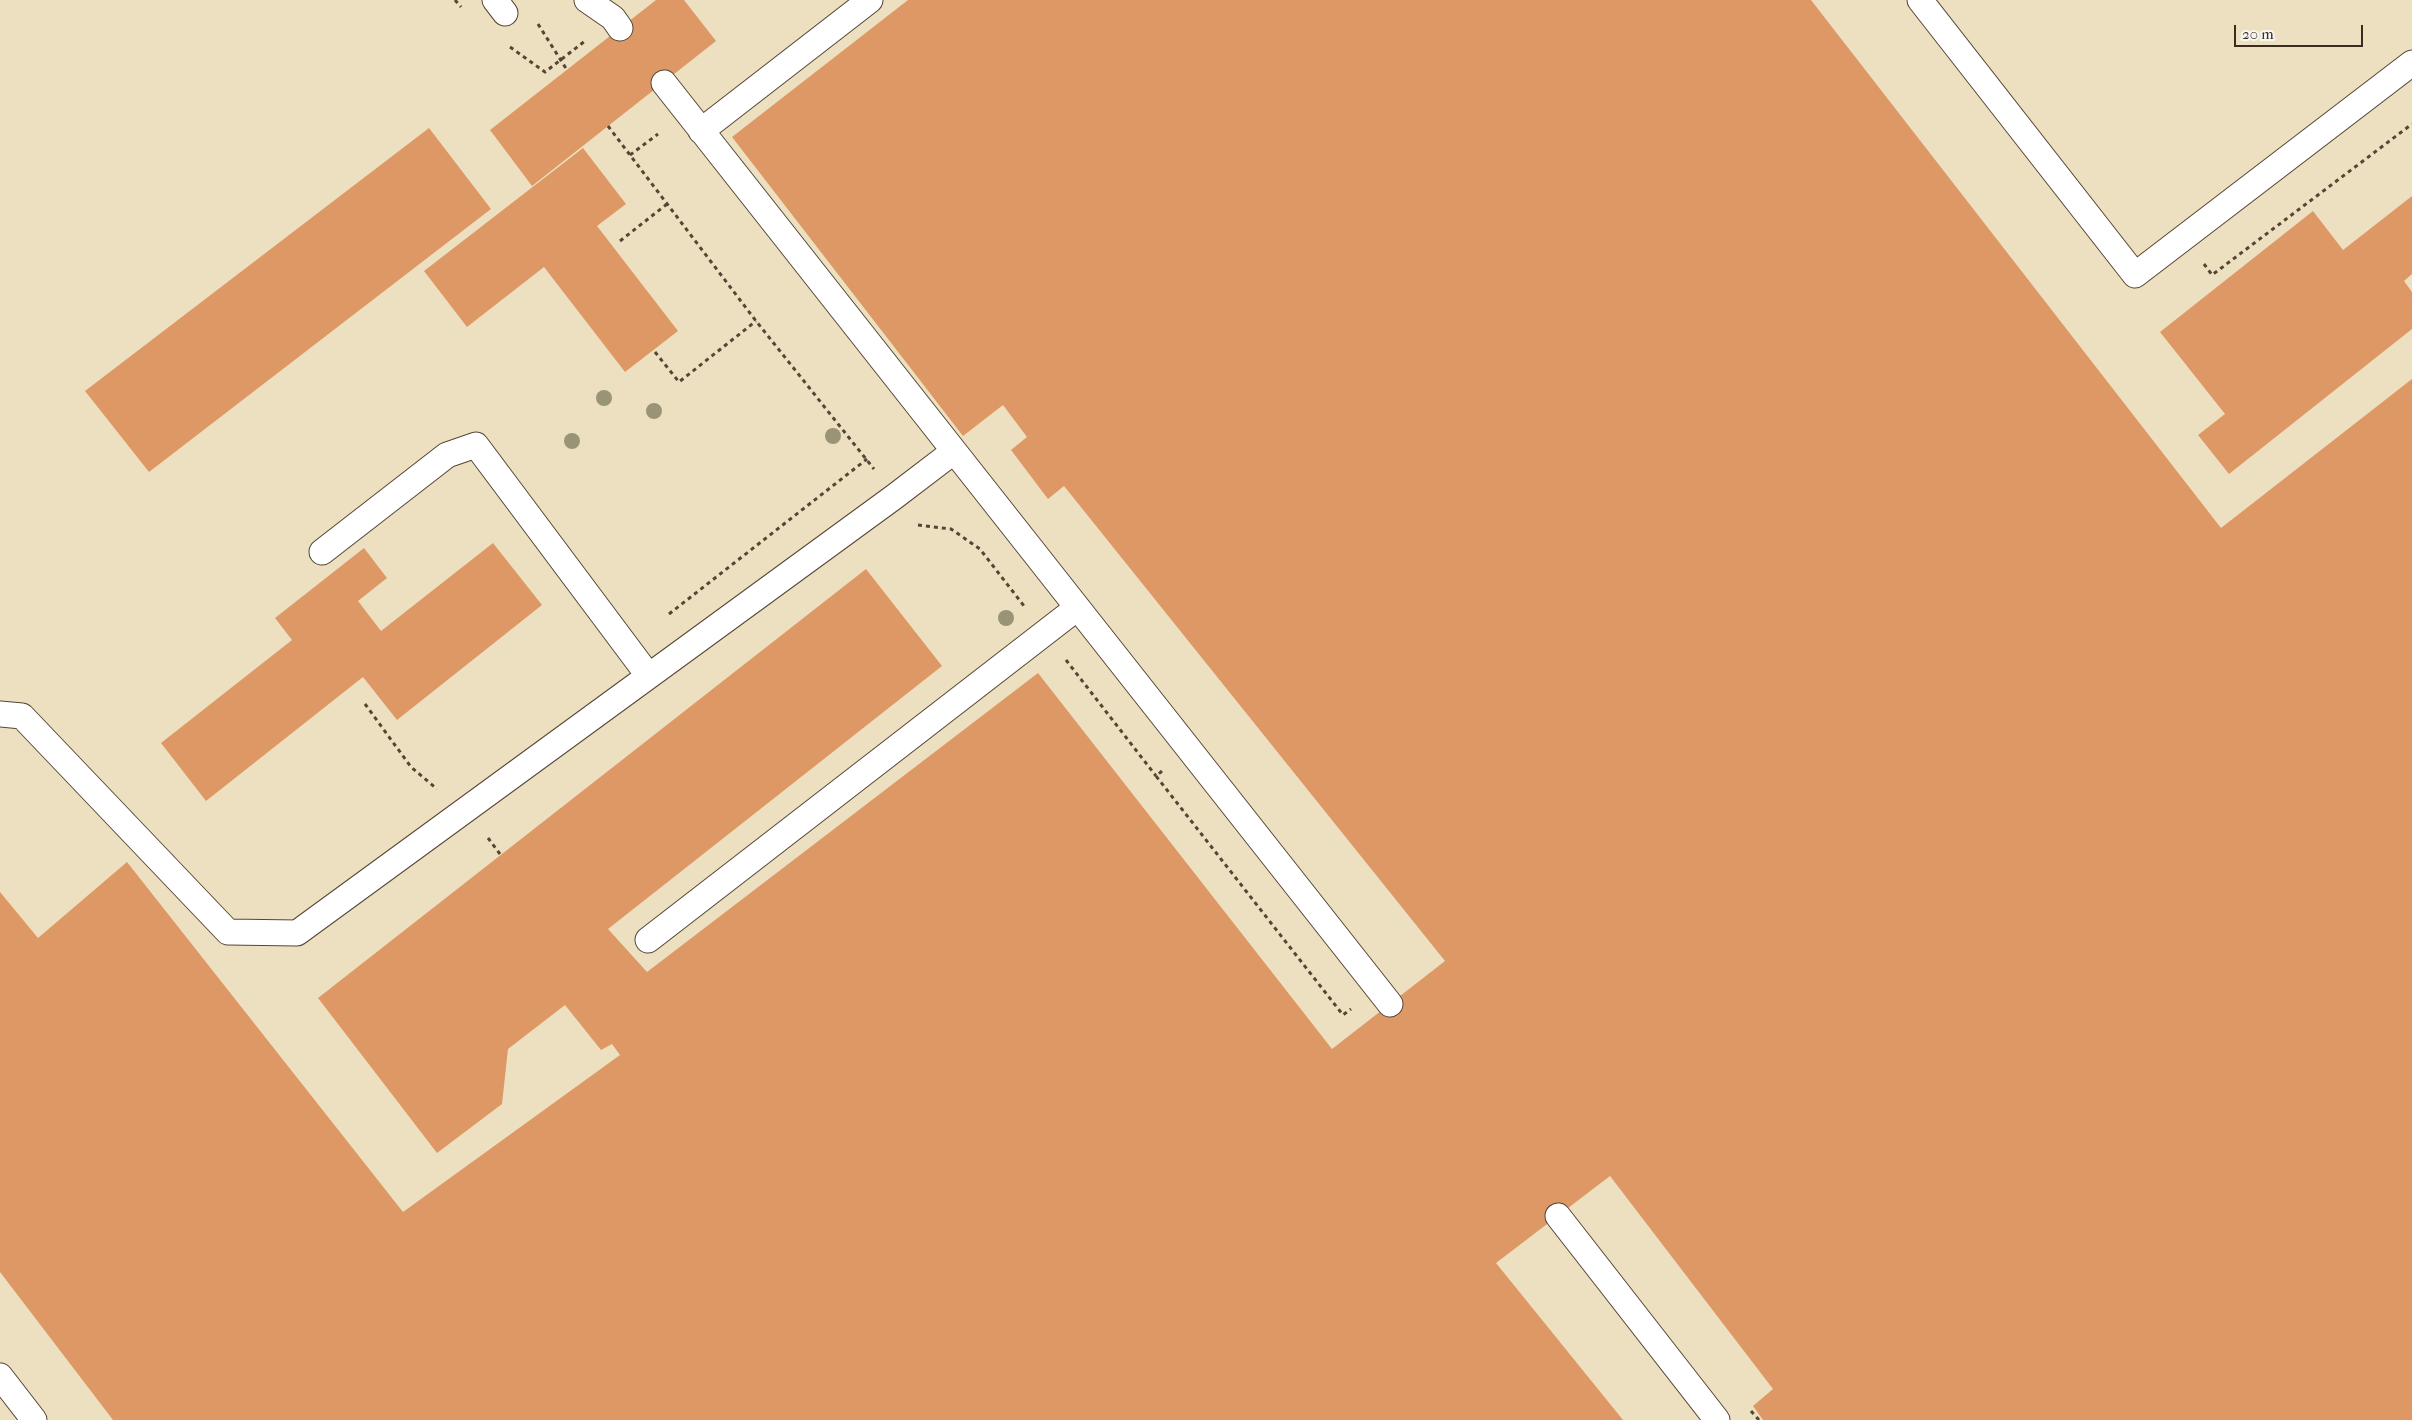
<!DOCTYPE html>
<style>
body{margin:0}
#map{position:relative;width:2412px;height:1420px;overflow:hidden;background:#ede0c0;font-family:"IM FELL French Canon",serif}
canvas{display:block}
.scale{position:absolute;left:2234px;top:25px;width:129px;height:22px;box-sizing:border-box;border:2px solid #3b2a1e;border-top:0;padding-left:6px;font-size:15px;line-height:18px;white-space:nowrap;color:#3b2a1e;-webkit-text-stroke:4px #f6f6f2;paint-order:stroke}
</style>
<div id="map">
<canvas width="2412" height="1420"></canvas>
<div class="scale">20 m</div>
</div>
<script>
const c = document.querySelector('canvas').getContext('2d');
c.lineJoin = 'round';
function fillPath(path, color) { c.fillStyle = color; c.fill(path, 'evenodd'); }
const poly = rows => new Path2D(rows.map(r => 'M' + r).join(''));
function strokePath(path, color, width, dash) { c.strokeStyle = color; c.lineWidth = width; c.lineCap = dash ? 'butt' : 'round'; c.setLineDash(dash || []); c.stroke(path); }
const building = poly([
 [656,0,684,0,716,41,532,186,490,130],
 [908,0,1811,0,2221,528,2412,379,2412,1420,1763,1420,1753,1406,1773,1389,1610,1176,1496,1263,1623,1420,113,1420,0,1272,0,892,38,938,127,862,403,1212,620,1055,612,1044,601,1050,565,1005,508,1049,502,1104,437,1153,318,998,866,569,942,666,608,929,647,972,1038,673,1332,1049,1445,961,1064,486,1048,499,1011,450,1027,437,1003,405,963,436,732,137],
 [429,128,491,209,149,472,85,391],
 [583,148,626,204,597,226,678,331,625,372,544,267,467,327,424,271],
 [2412,196,2412,274,2404,281,2412,292,2412,329,2229,474,2198,435,2225,414,2160,332,2313,211,2343,250],
 [493,543,542,605,397,720,363,677,206,801,161,743,292,640,275,618,364,548,387,578,358,601,381,631]
]);
const path = poly([
 [455,0,461,7],
 [538,24,567,70],
 [510,47,545,72,585,41],
 [608,126,756,321,874,469],
 [630,155,658,134],
 [620,241,667,204],
 [2204,264,2212,275,2412,124],
 [655,352,679,382,756,321],
 [918,525,951,529,980,549,1024,606],
 [669,614,867,459],
 [1066,660,1156,776],
 [365,704,411,767,437,789],
 [1162,771,1156,776,1343,1015,1351,1009],
 [488,838,500,854],
 [1751,1411,1759,1420]
]);
const lane = poly([
 [495,0,505,13],
 [587,0,613,18,620,28],
 [1920,0,2135,275,2412,63],
 [664,83,1390,1004],
 [701,131,870,0],
 [322,552,447,455,476,445,648,675],
 [0,714,22,716,228,932,297,933,894,497,953,452],
 [648,940,1077,608],
 [1558,1216,1717,1420],
 [0,1376,34,1420]
]);
const trees = [
 [604,398],
 [654,411],
 [833,436],
 [572,441],
 [1006,618]
];
fillPath(building, '#de9865');
strokePath(lane, '#564536', 27);
strokePath(path, '#564536', 3, [4, 4]);
strokePath(lane, '#fff', 25);
c.fillStyle = '#9a9476';
for (const [x, y] of trees) { c.beginPath(); c.arc(x, y, 8, 0, 2 * Math.PI); c.fill(); }
</script>
